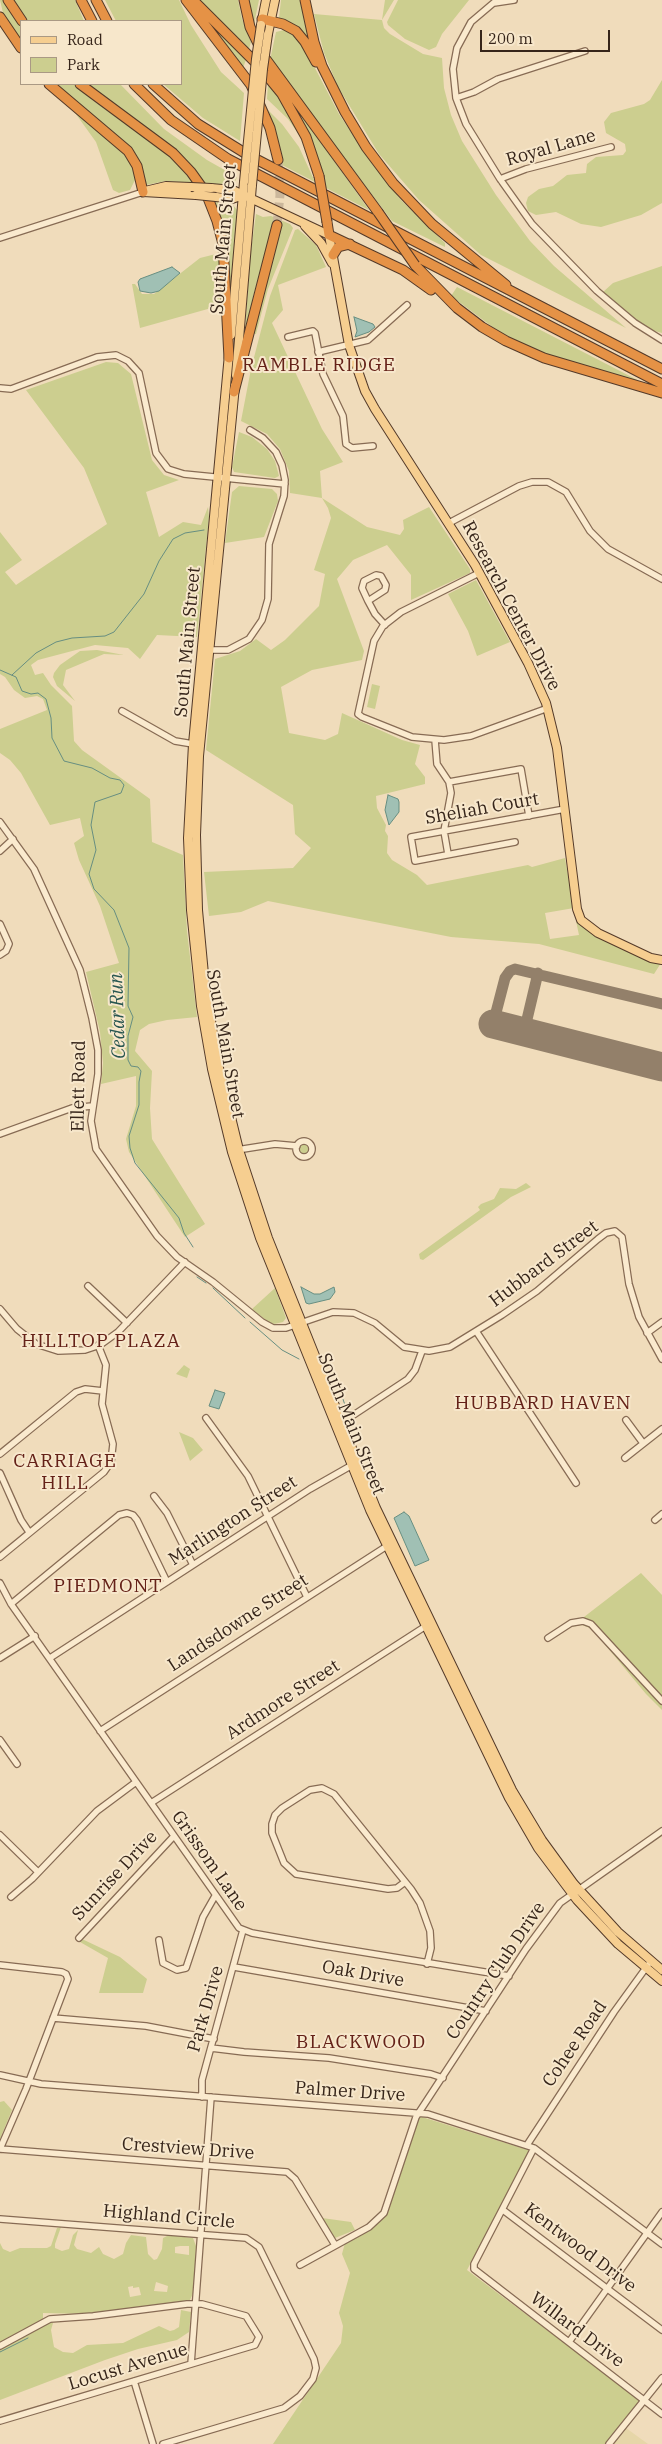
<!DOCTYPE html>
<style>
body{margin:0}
#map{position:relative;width:662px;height:2444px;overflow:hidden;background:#f0dcbb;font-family:"IBM Plex Serif",serif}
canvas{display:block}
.legend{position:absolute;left:20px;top:20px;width:162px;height:65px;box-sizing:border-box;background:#f7e7cb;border:1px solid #aa9984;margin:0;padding:6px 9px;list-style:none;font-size:15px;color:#36251a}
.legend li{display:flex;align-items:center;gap:10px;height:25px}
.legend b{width:25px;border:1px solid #aa9984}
.scale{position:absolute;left:480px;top:30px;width:130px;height:22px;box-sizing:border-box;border:2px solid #36251a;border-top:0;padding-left:6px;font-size:15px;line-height:18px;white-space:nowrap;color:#36251a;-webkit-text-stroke:4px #f7e7cb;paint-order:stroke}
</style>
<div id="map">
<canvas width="662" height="2444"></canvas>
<ul class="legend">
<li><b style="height:6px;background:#f6ce90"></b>Road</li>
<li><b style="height:14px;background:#ccce8f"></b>Park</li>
</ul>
<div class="scale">200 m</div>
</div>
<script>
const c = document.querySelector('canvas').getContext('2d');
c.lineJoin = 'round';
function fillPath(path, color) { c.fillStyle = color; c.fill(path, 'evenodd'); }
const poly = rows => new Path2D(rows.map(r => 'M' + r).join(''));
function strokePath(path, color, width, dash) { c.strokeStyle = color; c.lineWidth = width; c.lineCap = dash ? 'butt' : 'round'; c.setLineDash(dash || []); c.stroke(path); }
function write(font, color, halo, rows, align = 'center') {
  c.font = font + ' "IBM Plex Serif",serif'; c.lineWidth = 4; c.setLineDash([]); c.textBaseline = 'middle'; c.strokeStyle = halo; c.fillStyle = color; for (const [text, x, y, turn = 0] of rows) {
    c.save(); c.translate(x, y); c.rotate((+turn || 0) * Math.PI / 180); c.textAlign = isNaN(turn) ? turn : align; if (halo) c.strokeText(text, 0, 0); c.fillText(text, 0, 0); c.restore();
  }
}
const farmland = poly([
 [626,2428,648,2444,612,2444]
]);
const green = poly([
 [0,0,4,0,21,27,21,41,3,13],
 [13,0,75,0,84,21,28,21],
 [105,0,179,0,191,25,221,72,244,93,240,141,203,118,163,84,181,84,181,21,116,21],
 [199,0,238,0,242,19,251,42,249,49],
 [248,0,259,0,254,24],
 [281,0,302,0,310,44,279,18],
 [385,0,394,0,382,20,384,28,390,34,423,54,442,58,444,88,451,115,462,141,496,195,530,241,554,266,626,328,481,255,419,200,379,154,338,87,324,53,314,14,382,20],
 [398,0,469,0,442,34,436,47,429,50,405,39,388,25,387,22],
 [195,8,247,57,243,68,211,25],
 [284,30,294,34,304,47,339,114,371,162,402,201,445,243,445,247,392,221,270,60,276,32],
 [662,80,662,203,641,215,601,227,581,224,556,212,536,215,528,211,526,203,528,197,539,189,553,186,567,175,586,173,587,164,596,157,623,155,626,151,625,144,606,133,604,122,611,113,644,104,650,100],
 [268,83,279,96,302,139,288,119,267,99],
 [55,84,74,84,94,101,170,156,194,183,166,181,146,185,141,164,132,148],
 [87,84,120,84,164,129,207,160,237,177,235,182,230,186,205,183,176,150],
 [295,106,369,210,326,188,310,135],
 [73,110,126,153,136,178,130,190,119,193,113,190,96,142],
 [268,110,282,124,299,147,315,182,282,165,279,145],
 [215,202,233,205,238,211,229,322,227,244],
 [256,214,263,217,271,216,290,224,293,228,268,289,256,334,253,334,273,223,253,297,244,344,250,257],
 [298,229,316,245,326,267,278,285,283,310,272,323,322,429,343,462,320,471,322,498,367,527,400,535,404,529,403,520,429,507,470,569,470,573,411,600,411,575,387,545,353,560,337,579,364,651,362,660,312,670,281,687,289,733,325,740,338,734,342,713,402,740,420,745,415,764,425,777,425,784,376,796,377,808,386,825,385,831,388,836,387,853,392,860,417,875,427,885,528,865,532,867,565,858,574,908,545,913,550,939,579,935,576,921,596,937,649,961,661,963,654,974,539,944,451,937,268,901,241,912,209,916,204,872,293,868,311,848,295,834,293,805,206,750,215,659,240,651,256,639,271,650,285,640,319,606,325,574,314,570,331,518,328,508,322,498,290,493,289,471,280,449,267,434,241,421,251,369,270,296,295,230],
 [220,253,222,305,140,328,132,284,135,284,142,294,154,294,200,258],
 [662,266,662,333,651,330,629,315,604,295,603,292,613,283],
 [457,287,653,388,545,354,502,334,451,296],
 [106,362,118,363,131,374,152,460,164,475,179,480,146,492,159,537,183,522,201,525,208,507,209,517,197,637,157,635,140,659,128,648,95,645,38,660,31,665,35,675,43,673,51,685,72,706,74,741,82,750,150,799,152,842,183,855,187,931,197,1017,167,1020,149,1024,140,1030,135,1051,152,1071,150,1108,152,1139,205,1224,185,1237,129,1152,126,1139,136,1106,136,1076,101,1084,103,1063,100,1032,86,972,119,963,100,906,79,860,74,843,84,836,80,818,50,825,21,773,10,760,0,753,0,729,47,710,43,699,37,696,25,698,14,690,5,677,0,674,0,532,22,560,5,572,16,585,107,524,84,468,26,390],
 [239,432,252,437,267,449,275,461,279,476,275,478,234,472,232,467],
 [239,486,272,489,277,494,278,501,264,537,225,543,232,492],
 [476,580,510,642,477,656,468,631,448,594],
 [97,650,124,655,104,654,66,670,63,685,75,701,57,686,53,677,54,673,60,665,80,651],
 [372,684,380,686,375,709,367,707],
 '298.5 1149a5.5 5.5 0 1 1 11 0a5.5 5.5 0 1 1-11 0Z',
 [526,1183,531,1187,511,1197,423,1260,420,1259,419,1254,480,1210,478,1207,481,1204,494,1199,500,1188,516,1189],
 [275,1288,286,1318,283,1322,274,1324,268,1322,252,1309],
 [184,1365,190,1369,187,1378,176,1374],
 [179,1432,193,1438,203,1450,190,1461],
 [641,1573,662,1595,662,1710,646,1694,592,1629,582,1625,571,1627],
 [82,1939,120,1957,147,1979,143,1993,99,1993,108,1958,80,1942],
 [4,2101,12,2110,0,2139,0,2102],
 [422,2117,528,2150,529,2152,513,2183,467,2270,640,2400,605,2444,273,2444,341,2343,343,2326,339,2313,350,2273,342,2254,345,2243,388,2212,418,2118],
 [322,2218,351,2222,355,2230,335,2238],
 [61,2227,55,2244,55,2248,62,2251,69,2249,73,2235,78,2230,74,2245,77,2249,91,2253,99,2247,103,2254,114,2259,123,2254,126,2243,131,2235,146,2237,148,2254,154,2260,157,2259,162,2249,163,2238,169,2235,193,2238,196,2246,194,2291,190,2300,85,2314,43,2313,43,2318,53,2323,51,2330,54,2347,63,2352,73,2353,87,2345,123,2343,159,2326,170,2331,174,2330,179,2327,181,2310,191,2312,189,2332,177,2340,138,2349,105,2360,0,2400,0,2243,3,2249,10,2252,20,2248,47,2248,51,2246,57,2228],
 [180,2246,189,2246,189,2255,175,2253,175,2247],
 [156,2282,168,2286,167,2292,154,2291],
 [133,2286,133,2288,139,2287,141,2295,130,2297,128,2287]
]);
const water = poly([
 [172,267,180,273,159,291,151,293,140,291,138,282,140,279,172,267],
 [354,317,373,324,375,327,369,332,355,337,357,331,354,317],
 [388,795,398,799,399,802,399,812,389,825,385,810,388,795],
 [301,1287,314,1294,320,1294,334,1287,335,1292,330,1299,309,1304,306,1303,301,1287],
 [215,1390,225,1393,219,1409,209,1406,215,1390],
 [404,1512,409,1516,429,1560,415,1566,394,1518,404,1512]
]);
const stream = poly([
 [0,670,16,677,22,691,31,694,38,693,46,699,51,718,52,738,64,761,92,768,110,778,120,780,124,785,121,793,95,802,91,825,96,850,89,874,94,889,114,910,129,948,128,1006,133,1017,128,1036,128,1060,131,1066,138,1067,141,1071,139,1082,139,1105,129,1136,130,1148,135,1163,179,1218,184,1233,193,1247],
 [12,675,36,653,56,642,72,638,105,636,114,632,144,594,159,561,173,539,185,533,204,530],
 [197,1277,206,1283],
 [213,1288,245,1318],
 [250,1322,282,1350,299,1359],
 [325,1360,333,1371,345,1405,344,1412],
 [0,2352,28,2338]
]);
const taxiway = poly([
 [493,1024,505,978,510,971,515,969,662,1004],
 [524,1032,538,973]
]);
const runway = poly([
 [493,1024,662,1067]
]);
const highwayTunnel = poly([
 [277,225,280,195,278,160]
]);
const minor = poly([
 [497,0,471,22,457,48,453,69,456,98,466,124,500,179,532,224,597,291,635,323,662,340],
 [494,3,514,0],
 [456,98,474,92,498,79,585,51],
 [500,179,526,169,611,147],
 [0,238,143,192],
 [288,337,313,331,315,333,323,374,343,416,346,444,352,448,373,446],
 [318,352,368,340,407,305],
 [0,388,11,389,97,357,116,355,128,361,139,373,156,453,168,469,184,474,285,484],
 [449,523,519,486,532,482,548,482,566,492,590,531,608,549,662,579],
 [479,573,401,612,383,626,374,641,358,714,362,717,412,737,444,740,471,736,548,708],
 [368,601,385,590,386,585,381,576,376,575,364,581,362,588,368,601,375,614,385,625],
 [207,650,228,650,249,639,262,620,268,599,269,544,284,496,285,480,282,465,276,452,263,438,250,430],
 [122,711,175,741,193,744],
 [435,740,437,764,449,782,451,793,444,831,448,854],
 [449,782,521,769,529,816],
 [0,822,34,869,80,970,92,1018,98,1050,98,1074,91,1121,96,1149,157,1236,177,1257,213,1282,262,1322,273,1328,286,1328,333,1312,354,1313,375,1323,404,1347,429,1351,450,1347,502,1315,537,1291,598,1239,606,1233,615,1231,622,1237,629,1284,639,1317,662,1359],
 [515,842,415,861,411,837,565,809],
 [0,851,13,839],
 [0,924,9,944,6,951,0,955],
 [0,1134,72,1108,92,1106],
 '296 1149a8 8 0 1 1 16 0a8 8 0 1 1-16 0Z',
 [237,1150,275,1144,297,1146],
 [88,1286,127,1323],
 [0,1309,17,1329,36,1344,58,1351,85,1350,100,1345,118,1332,185,1262],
 [476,1331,576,1483],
 [647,1333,662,1322],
 [206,1418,248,1476,307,1597],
 [626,1420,643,1443],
 [339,1422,349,1418,408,1379,415,1370,422,1351],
 [0,1454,76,1392,85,1389,103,1391],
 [625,1458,662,1429],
 [0,1473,21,1520,29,1532],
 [154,1496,167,1513,193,1565],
 [655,1520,662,1514],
 [0,1557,104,1472,111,1462,113,1444,102,1404,106,1365,98,1345],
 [0,1583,11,1604,239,1928,252,1933,319,1945,509,1976],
 [11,1604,119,1515,127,1513,133,1515,137,1520,167,1582],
 [548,1638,571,1623,583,1621,591,1624,662,1701],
 [0,1658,35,1636],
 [50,1658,310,1489,354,1464],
 [100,1731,390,1544],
 [0,1740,17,1764],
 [151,1803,429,1624],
 [0,1835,38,1872],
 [405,1882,397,1888,388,1889,296,1874,284,1863,272,1833,272,1824,275,1815,282,1808,310,1790,322,1788,334,1794,411,1889,420,1903,430,1931,431,1948,427,1964],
 [11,1897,32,1879,97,1811,136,1782],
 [79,1938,174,1836],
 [159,1940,163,1963,177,1970,186,1968,203,1917,215,1896],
 [0,1965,62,1972,66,1974,68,1979,26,2089,0,2149],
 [234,1967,486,2011],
 [53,2018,146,2026,214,2039],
 [211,2048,244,2052,329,2058,431,2074,443,2078],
 [0,2075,41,2084,428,2114,534,2148,662,2244],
 [202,2097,202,2080,243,1930],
 [527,2145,614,2012,648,1965],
 [534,2148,474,2264,474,2269,662,2414],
 [0,2149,287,2172,295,2179,335,2245],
 [503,2210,662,2330],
 [0,2219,246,2238,259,2247,314,2359,316,2368,313,2379,300,2396,284,2408,163,2444],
 [300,2265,369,2227,384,2213,416,2117,526,1949,560,1903,662,1831],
 [569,2342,662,2212],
 [0,2346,50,2319,93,2316,187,2304,202,2304,246,2316,259,2337,255,2345,0,2421],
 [191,2364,211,2097],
 [134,2381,153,2444],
 [609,2444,662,2378]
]);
const major = poly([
 [261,25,266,0],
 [268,34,275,0],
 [211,188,233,190,329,235,349,345,365,391,375,409,475,565,528,663,546,703,557,748,577,909,581,920,598,933,651,958,662,960],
 [145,191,166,186,191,187],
 [143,192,196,195],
 [216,197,232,199,243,195],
 [305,226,321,243,332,263],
 [231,335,244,182],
 [229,354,193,744,188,838,191,910,201,1006,212,1069,232,1152,260,1238,370,1510,509,1798,538,1848,577,1900,618,1944,662,1981],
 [236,375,252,185],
 [235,386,199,756,196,835,198,910,205,985,219,1068,239,1150,268,1238,376,1508,512,1790,542,1840,574,1884,618,1932,662,1970]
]);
const highway = poly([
 [8,0,22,21],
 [81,0,92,21],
 [96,0,107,21],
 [186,0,251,85,270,128,278,160],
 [193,0,259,66,282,94,306,137,319,176],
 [244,0,250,27,265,58,378,212],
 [305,0,314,42,322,66,345,112,366,147,393,183,432,224,506,285],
 [0,17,21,48],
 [262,19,283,24,296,31,305,42,316,62],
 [49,84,128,151,137,166,143,192],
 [80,84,173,153,191,172,206,193,217,221,223,244,229,358],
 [134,84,171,120,228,159,662,384],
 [153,84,198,124,248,155,662,369],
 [327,222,329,235,403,270,431,290],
 [333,255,338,247,350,244],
 [415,265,457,308,482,327,506,341,544,358,662,393],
 [234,392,277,225]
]);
const majorBridge = poly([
 [244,182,256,59,261,25],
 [252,185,263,69,268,34],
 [191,187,211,188],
 [196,195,216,197]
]);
const highwayBridge = poly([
 [319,176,327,222],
 [378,212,415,265]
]);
const streetNames = [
 ["Royal Lane",551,148,-16],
 ["South Main Street",224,239,-85],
 ["Research Center Drive",511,606,62],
 ["South Main Street",188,642,-85],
 ["Sheliah Court",482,809,-10],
 ["South Main Street",225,1044,80],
 ["Ellett Road",79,1086,-89],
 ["Hubbard Street",544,1264,-37],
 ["South Main Street",351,1424,68],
 ["Marlington Street",233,1521,-33],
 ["Landsdowne Street",238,1623,-33],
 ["Ardmore Street",283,1700,-33],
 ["Grissom Lane",209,1861,55],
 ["Sunrise Drive",115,1876,-47],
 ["Country Club Drive",496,1971,-56],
 ["Oak Drive",363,1974,10],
 ["Park Drive",206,2009,-74],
 ["Cohee Road",575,2044,-56],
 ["Palmer Drive",350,2092,4],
 ["Crestview Drive",188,2149,4],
 ["Highland Circle",169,2217,5],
 ["Kentwood Drive",580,2248,37],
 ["Willard Drive",577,2330,37],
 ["Locust Avenue",128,2367,-17]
];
const neighbourhoodNames = [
 ["RAMBLE RIDGE",319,366],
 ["HILLTOP PLAZA",101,1342],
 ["HUBBARD HAVEN",543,1404],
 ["CARRIAGE",65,1462],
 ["HILL",65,1484],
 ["PIEDMONT",108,1587],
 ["BLACKWOOD",361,2043]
];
const waterNames = [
 ["Cedar Run",118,1016,-92]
];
fillPath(farmland, '#e6d6a8');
fillPath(green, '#ccce8f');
fillPath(water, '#a0c0b4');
strokePath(water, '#678e81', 1);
strokePath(stream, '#678e81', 1);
strokePath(taxiway, '#93806a', 11);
strokePath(runway, '#93806a', 29);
strokePath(highwayTunnel, '#cbb79b', 9, [9, 4.5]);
strokePath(minor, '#876b54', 8);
strokePath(major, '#543a29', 10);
strokePath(highway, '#543a29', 11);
strokePath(minor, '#faeace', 5.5);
strokePath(major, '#f6ce90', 8);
strokePath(highway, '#e59246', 9);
strokePath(majorBridge, '#543a29', 10, []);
strokePath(highwayBridge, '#543a29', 11, []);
strokePath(majorBridge, '#f6ce90', 8);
strokePath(highwayBridge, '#e59246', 9);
write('18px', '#36251a', '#f7e7cb', streetNames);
c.letterSpacing = '1px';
write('19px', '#642118', '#f7e7cb', neighbourhoodNames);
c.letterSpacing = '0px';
write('italic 19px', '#285650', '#f7e7cb', waterNames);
</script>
